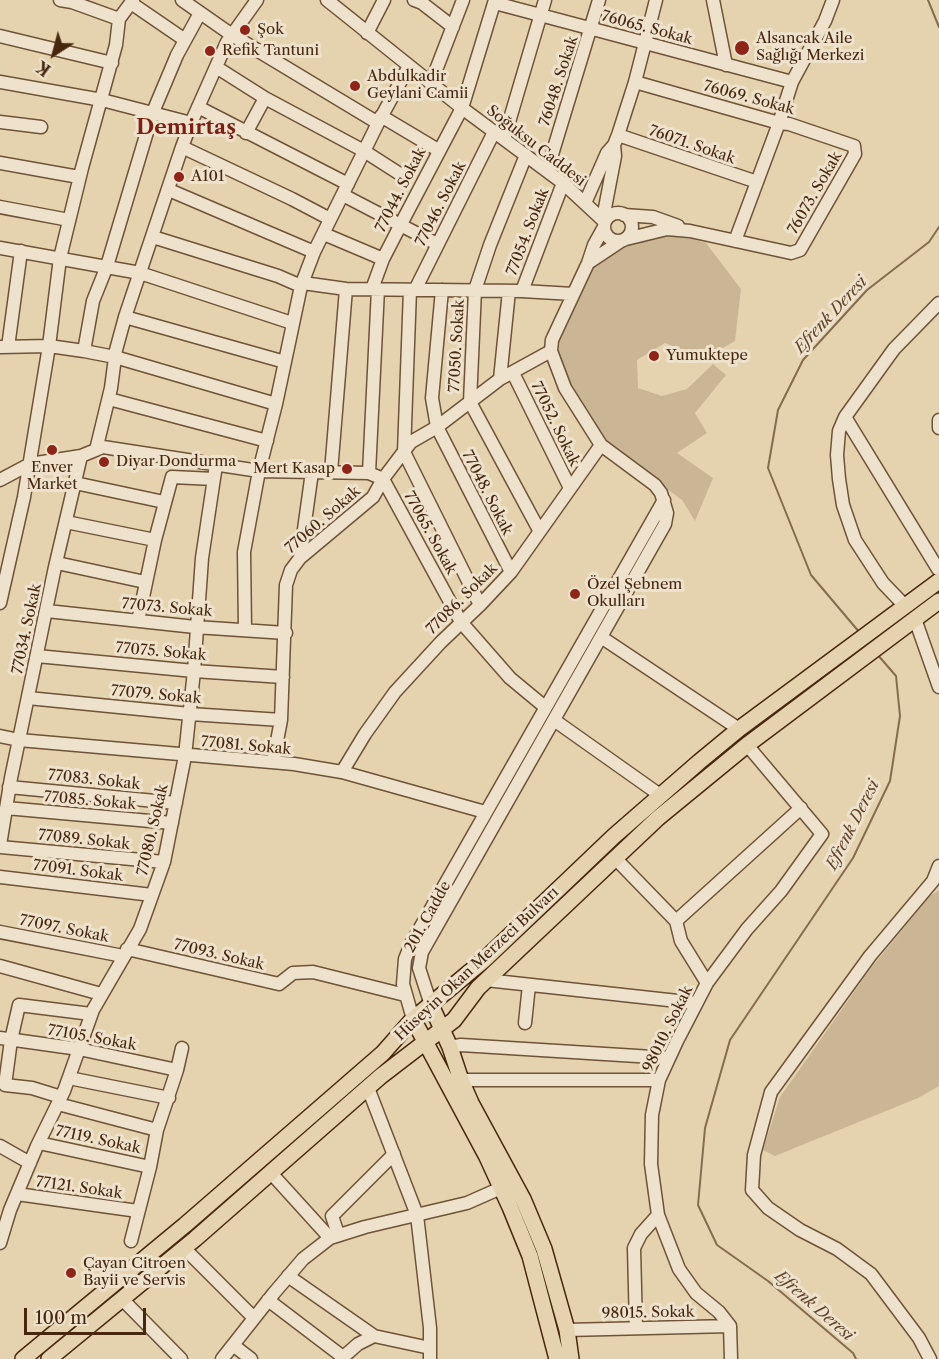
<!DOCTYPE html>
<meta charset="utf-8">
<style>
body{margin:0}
#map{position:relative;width:939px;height:1359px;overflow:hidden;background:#e5d3b0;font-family:"Libre Caslon Text",serif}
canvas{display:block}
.north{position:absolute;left:24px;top:24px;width:60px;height:60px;-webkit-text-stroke:4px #eee2cc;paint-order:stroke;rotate:216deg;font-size:16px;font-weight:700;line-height:24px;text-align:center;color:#47280f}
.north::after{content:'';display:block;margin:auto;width:21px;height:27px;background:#47280f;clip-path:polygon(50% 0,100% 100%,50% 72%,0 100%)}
.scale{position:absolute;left:24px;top:1308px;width:122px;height:27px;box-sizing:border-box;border:3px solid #47280f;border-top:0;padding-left:8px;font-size:18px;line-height:21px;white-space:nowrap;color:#47280f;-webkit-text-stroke:4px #eee2cc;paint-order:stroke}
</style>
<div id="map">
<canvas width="939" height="1359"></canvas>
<div class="north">K</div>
<div class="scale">100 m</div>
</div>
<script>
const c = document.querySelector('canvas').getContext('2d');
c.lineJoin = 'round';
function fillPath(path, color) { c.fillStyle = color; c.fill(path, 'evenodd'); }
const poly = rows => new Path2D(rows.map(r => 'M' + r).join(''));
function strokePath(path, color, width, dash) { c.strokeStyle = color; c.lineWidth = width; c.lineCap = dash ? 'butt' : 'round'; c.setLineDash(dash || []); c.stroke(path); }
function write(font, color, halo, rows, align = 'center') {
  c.font = font + ' "Libre Caslon Text",serif'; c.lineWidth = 6; c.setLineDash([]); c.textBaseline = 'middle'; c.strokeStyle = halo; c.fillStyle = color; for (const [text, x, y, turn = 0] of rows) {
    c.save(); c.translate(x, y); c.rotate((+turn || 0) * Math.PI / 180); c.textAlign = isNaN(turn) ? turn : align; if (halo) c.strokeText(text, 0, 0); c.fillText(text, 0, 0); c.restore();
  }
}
const green = poly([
 [672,232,706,243,741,289,735,341,703,359,665,343,637,360,638,388,662,396,687,389,713,364,726,375,695,413,707,433,677,453,713,478,695,521,682,500,608,445,574,398,556,353,557,338,595,262,630,240],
 [939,890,939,1086,918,1098,775,1156,763,1150,780,1097,871,968,930,896]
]);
const stream = poly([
 [928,0,939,27],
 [860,633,811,575,768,468,778,410,803,360,867,290,929,242,939,227],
 [856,1359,853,1353,768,1281,717,1245,698,1205,705,1128,730,1040,853,858,890,781,900,716,896,676,877,654]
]);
const minor = poly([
 [60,0,72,2,119,19],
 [182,0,232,35,378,123],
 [327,0,462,108,563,183,605,222],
 [414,0,422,3,453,27],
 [713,0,726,65],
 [131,3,185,40],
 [495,3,792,82],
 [367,33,384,0],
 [0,36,112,63],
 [216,67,265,98,364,151,403,176],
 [0,82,102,100,191,123],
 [431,83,463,0],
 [198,107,348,184],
 [381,116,438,150],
 [0,122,41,127],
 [246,133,265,98],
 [618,135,757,182],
 [504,139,545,0],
 [182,147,292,199,330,219],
 [526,155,490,245,475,290,470,402,539,530],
 [0,163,79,177],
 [547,171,599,0],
 [169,190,314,252],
 [343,195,437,244],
 [585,203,607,153,614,145,618,135,635,82,656,0],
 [0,207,69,220],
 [605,208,615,156,614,145],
 '604 227a14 14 0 1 1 28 0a14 14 0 1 1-28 0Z',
 [624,215,653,217,678,226],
 [324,234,383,259],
 [153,237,278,276,301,286],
 [626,239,667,229,690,231,791,253,800,250,855,154,854,146,789,124,779,123,635,82],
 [735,241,779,123,792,82,825,21,833,0],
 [0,248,140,273,292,323],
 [588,263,621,241],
 [303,283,346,289,522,291,573,294],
 [372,289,383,259,401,224,462,108,495,0],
 [410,290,404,452,480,605],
 [415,290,494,132],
 [442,290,432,398,437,427,511,572],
 [522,291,563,183],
 [125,317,285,362],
 [0,347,49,346,84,351,115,357,276,404],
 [8,347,21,251],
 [84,351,93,301,107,266,153,112,177,55,200,13],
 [513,373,570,488],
 [500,379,509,291],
 [109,399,267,441],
 [845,417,938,569],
 [939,420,939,428],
 [96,450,111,388,116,350,125,317,182,147,191,123,227,42,257,0],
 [331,472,346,289],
 [369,473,378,289],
 [0,480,30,464,81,456,103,447,259,471,369,473,383,479,461,622,510,678,545,707],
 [75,483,164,502],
 [66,522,155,540],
 [300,558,312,472],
 [57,563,145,582],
 [0,603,24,497,49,346,60,258,82,168,116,45,119,19,133,0],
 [905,606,883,583,855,540,843,505,839,479,837,455,839,431,845,417,894,349,939,303],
 [47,611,195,627,286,633],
 [915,619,939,687],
 [138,621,155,540,172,477,214,479],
 [245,630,244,552,259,471,276,404,301,286,314,252,378,123,409,66],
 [601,637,739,729],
 [37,656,194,671,283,677],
 [28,698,190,714,281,720],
 [554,720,660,795],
 [0,736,19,740,294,764,342,772,485,812],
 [273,762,281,720,286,585,291,570,300,558,373,497,383,479,411,442,437,427,500,379,551,351],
 [342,772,365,734,395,692,441,642,480,605,511,572,601,445],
 [9,787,176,803],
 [6,808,172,823],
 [0,845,11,778,55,567,81,456],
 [0,847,164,862],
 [615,858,676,921,681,941,707,983],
 [0,877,152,895],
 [676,921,801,808],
 [0,932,123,956],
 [127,949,279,984,293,973,313,972,405,995],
 [0,966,101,994],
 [486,980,696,1003],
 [431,1005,419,968,422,952,665,524,667,513,661,493,655,485,601,445,565,388,551,351,552,340,588,263,594,245,604,227],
 [413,1019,403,984,405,959,411,944,664,500],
 [525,1023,529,985],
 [0,1038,79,1049,177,1070],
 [450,1047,461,1045,669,1058],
 [69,1078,169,1098],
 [461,1080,659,1080],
 [368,1088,417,1215,430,1328,430,1359],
 [61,1097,32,1088,5,1085,11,1040,19,1005,91,1014],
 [58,1104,157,1130],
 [39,1143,150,1167],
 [0,1146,30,1163],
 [271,1173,330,1238],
 [17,1194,138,1211],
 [338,1234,332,1216,394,1154],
 [131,1241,150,1167,157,1130,177,1070,182,1048],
 [0,1243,10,1210,37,1146,64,1091,93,1010,140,929,164,862,185,756,194,671,202,558,216,465],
 [184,1248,254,1318],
 [288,1276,374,1336,430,1348],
 [122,1299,181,1359],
 [268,1300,343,1357],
 [636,1328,634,1248,641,1234,658,1215],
 [567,1330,730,1326],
 [233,1345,251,1359],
 [222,1359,274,1293,303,1259,330,1238,365,1227,467,1203,501,1188],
 [341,1359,358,1344,374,1336],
 [731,1359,730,1326,719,1312,696,1293,679,1269,658,1215,651,1164,652,1115,659,1080,677,1041,707,983,747,929,781,891,822,834,747,745],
 [930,1359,919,1338,871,1274,837,1249,800,1230,768,1208,752,1190,754,1155,771,1092,870,956,933,881,939,866]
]);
const major = poly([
 [431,1005,450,1047,461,1080,471,1103,523,1199,544,1249,567,1330,571,1359],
 [413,1019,487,1157,510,1207,530,1256,557,1359],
 [23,1359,185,1225,383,1053,413,1019,483,961,614,836,699,762,739,729,939,581],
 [49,1359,195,1239,381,1076,454,1020,478,988,658,818,747,745,939,601]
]);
const markers = [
 [245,30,6,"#8f2418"],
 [742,48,8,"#8f2418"],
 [210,51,6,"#8f2418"],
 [355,86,6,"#8f2418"],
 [179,177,6,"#8f2418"],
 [654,356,6,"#8f2418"],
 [52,450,6,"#8f2418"],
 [104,462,6,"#8f2418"],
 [347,469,6,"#8f2418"],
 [575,594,6,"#8f2418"],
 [71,1273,6,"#8f2418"]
];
const streetNames = [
 ["76065. Sokak",647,28,15],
 ["76048. Sokak",559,81,-72],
 ["76069. Sokak",749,98,15],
 ["76071. Sokak",692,145,19],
 ["Soğuksu Caddesi",536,146,38],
 ["77044. Sokak",401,190,-63],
 ["76073. Sokak",815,193,-60],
 ["77046. Sokak",441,204,-63],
 ["77054. Sokak",528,232,-69],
 ["77050. Sokak",457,346,-87],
 ["77052. Sokak",555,424,64],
 ["77048. Sokak",487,493,63],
 ["77060. Sokak",323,520,-41],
 ["77065. Sokak",430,533,61],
 ["77086. Sokak",462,599,-45],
 ["77073. Sokak",167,608,5],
 ["77034. Sokak",27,629,-78],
 ["77075. Sokak",161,652,5],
 ["77079. Sokak",156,695,5],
 ["77081. Sokak",246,746,5],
 ["77083. Sokak",94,780,6],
 ["77085. Sokak",90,801,5],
 ["77080. Sokak",153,830,-77],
 ["77089. Sokak",84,840,6],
 ["77091. Sokak",78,871,7],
 ["201. Cadde",428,917,-61],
 ["77097. Sokak",64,929,11],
 ["77093. Sokak",219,955,13],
 ["Hüseyin Okan Merzeci Bulvarı",477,964,-43],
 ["98010. Sokak",668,1029,-64],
 ["77105. Sokak",92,1038,10],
 ["77119. Sokak",98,1140,12],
 ["77121. Sokak",79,1188,8],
 ["98015. Sokak",648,1313,-1]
];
const poiNames = [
 ["Şok",257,30],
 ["Alsancak Aile",756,39],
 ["Sağlığı Merkezi",756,56],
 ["Refik Tantuni",222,51],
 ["Abdulkadir",367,77],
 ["Geylani Camii",367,94],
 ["A101",191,177],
 ["Yumuktepe",666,356],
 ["Diyar Dondurma",116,462],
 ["Enver",52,468,"center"],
 ["Market",52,485,"center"],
 ["Mert Kasap",335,469,"right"],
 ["Özel Şebnem",587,585],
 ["Okulları",587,602],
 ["Çayan Citroen",83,1264],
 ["Bayii ve Servis",83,1281]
];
const waterNames = [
 ["Efrenk Deresi",831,315,-47],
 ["Efrenk Deresi",853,825,-63],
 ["Efrenk Deresi",814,1306,41]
];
const districtNames = [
 ["Demirtaş",186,128]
];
fillPath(green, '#cab695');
strokePath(stream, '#856c4f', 2);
strokePath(minor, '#6e5337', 15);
strokePath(major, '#47280f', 18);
strokePath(minor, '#eee2cc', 12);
strokePath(major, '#e5d3b0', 15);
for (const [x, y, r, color] of markers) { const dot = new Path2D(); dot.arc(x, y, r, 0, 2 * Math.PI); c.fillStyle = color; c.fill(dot); strokePath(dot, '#eee2cc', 2); }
write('15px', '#47280f', '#eee2cc', streetNames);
write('15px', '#47280f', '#eee2cc', poiNames, 'left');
write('italic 16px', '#61442a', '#eee2cc', waterNames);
write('bold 21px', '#7a1f14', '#eee2cc', districtNames);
</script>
